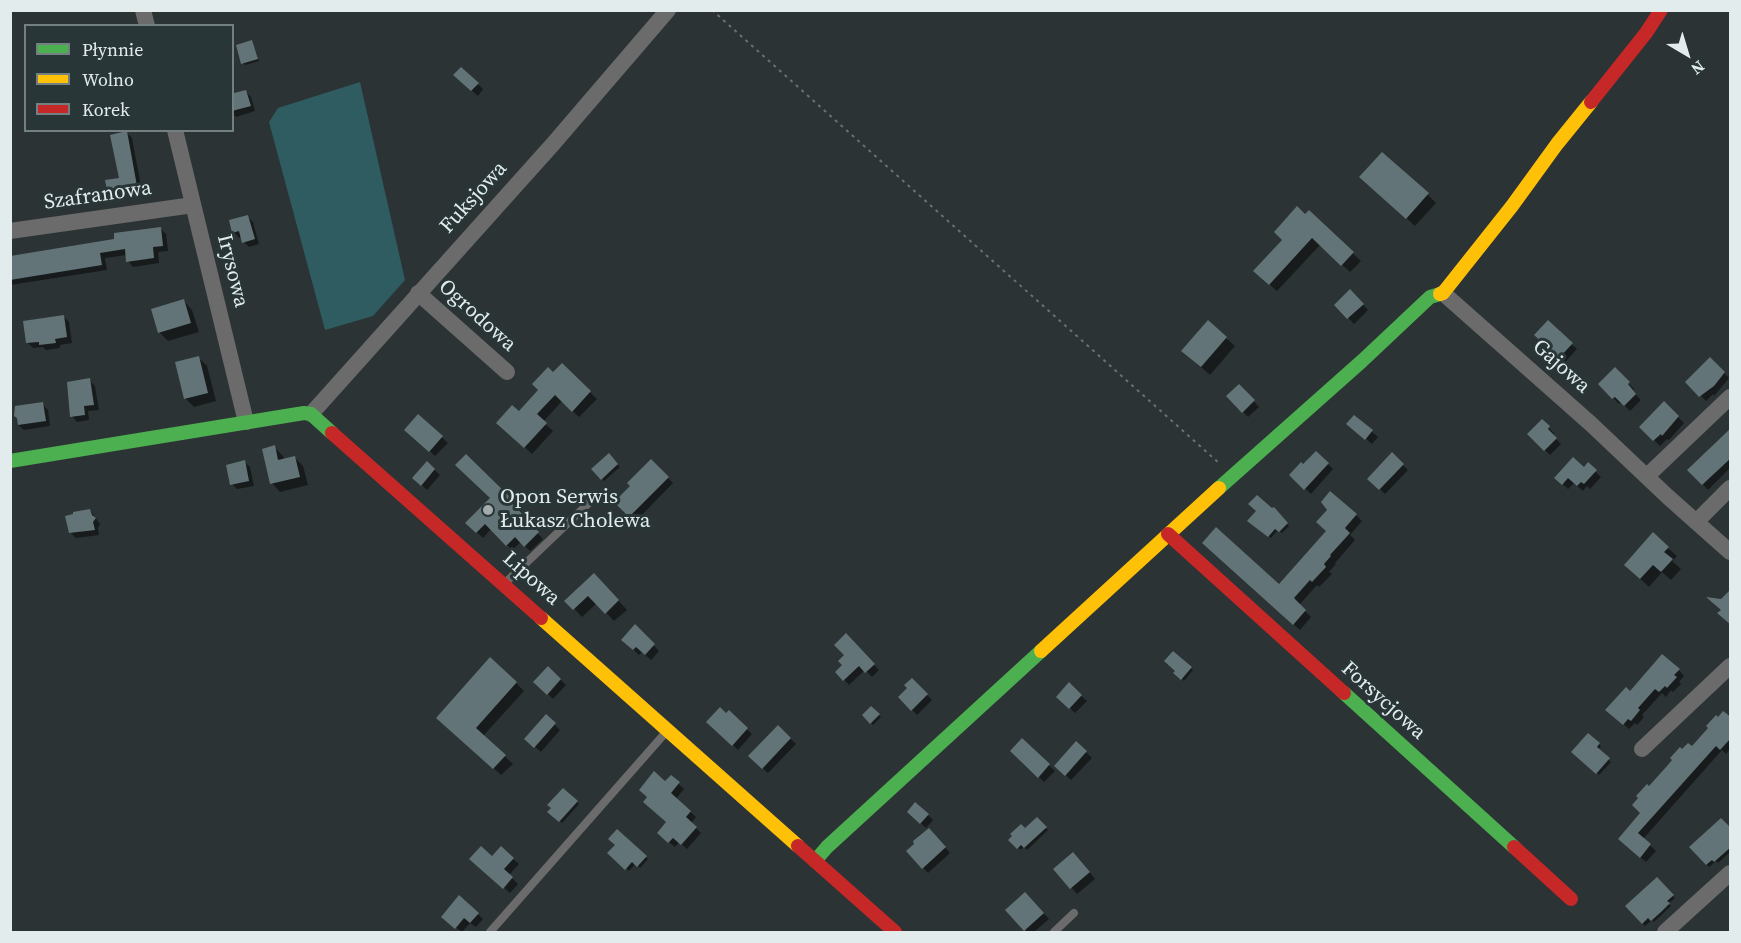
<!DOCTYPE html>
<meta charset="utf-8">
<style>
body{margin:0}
#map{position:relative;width:1741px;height:943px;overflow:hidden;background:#2c3334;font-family:"Source Serif 4",serif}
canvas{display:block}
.frame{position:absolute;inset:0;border:12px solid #e3eced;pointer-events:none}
.legend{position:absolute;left:24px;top:24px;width:210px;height:108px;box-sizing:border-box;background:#283638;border:2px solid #737f80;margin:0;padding:8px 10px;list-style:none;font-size:18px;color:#e3eced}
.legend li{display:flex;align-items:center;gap:12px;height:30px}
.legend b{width:30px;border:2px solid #737f80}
.north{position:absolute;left:1657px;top:24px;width:60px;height:60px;-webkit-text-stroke:4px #283638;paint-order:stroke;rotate:142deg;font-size:16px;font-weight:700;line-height:24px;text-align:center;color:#e3eced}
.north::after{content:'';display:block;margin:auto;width:21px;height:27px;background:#e3eced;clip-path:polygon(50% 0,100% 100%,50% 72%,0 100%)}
</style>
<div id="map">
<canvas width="1741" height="943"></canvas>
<div class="frame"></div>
<ul class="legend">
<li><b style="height:8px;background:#4caf50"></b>Płynnie</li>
<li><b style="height:8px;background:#ffc107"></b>Wolno</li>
<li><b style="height:8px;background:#c62828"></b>Korek</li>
</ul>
<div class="north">N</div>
</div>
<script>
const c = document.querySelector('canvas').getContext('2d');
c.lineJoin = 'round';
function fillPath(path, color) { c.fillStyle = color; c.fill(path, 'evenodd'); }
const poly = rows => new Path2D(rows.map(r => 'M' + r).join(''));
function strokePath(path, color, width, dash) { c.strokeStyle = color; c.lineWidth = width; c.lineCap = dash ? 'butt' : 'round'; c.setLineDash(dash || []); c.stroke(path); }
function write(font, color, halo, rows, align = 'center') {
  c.font = font + ' "Source Serif 4",serif'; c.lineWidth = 6; c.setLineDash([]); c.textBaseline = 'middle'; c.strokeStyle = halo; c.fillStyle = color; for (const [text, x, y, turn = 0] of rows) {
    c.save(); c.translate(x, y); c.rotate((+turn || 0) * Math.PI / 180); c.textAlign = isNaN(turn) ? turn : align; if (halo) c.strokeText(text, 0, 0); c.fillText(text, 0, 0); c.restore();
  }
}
const green = poly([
 [360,82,405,280,373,316,325,330,269,122,278,108]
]);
const shadow = poly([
 [252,42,259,61,245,65,243,63],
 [461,81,478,84,483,89,478,96],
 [245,91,251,97,255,111,236,117,232,113,232,99],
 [127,133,132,138,142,192,114,196,108,191,121,179],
 [1370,185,1428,195,1436,203,1415,226],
 [1309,213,1361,261,1350,272,1320,245,1277,291,1263,279],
 [248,217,253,222,259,244,249,247,244,242,242,237,239,238,234,232],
 [160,228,166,234,168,251,158,252,159,263,133,267,128,261,127,255,105,258,107,270,10,285,10,256,116,240],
 [1350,291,1368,310,1354,324,1336,305],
 [184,301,192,310,199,332,168,341,159,332],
 [64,317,69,322,72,343,60,345,60,348,46,350,43,347,33,348,28,343],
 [1548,323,1577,349,1565,362,1537,335],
 [1226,338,1235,346,1210,375,1192,359],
 [198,357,207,366,216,401,194,407,185,398],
 [1710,359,1729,378,1714,396,1713,394,1706,401,1687,382],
 [562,365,597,399,579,417,562,401,543,422,553,431,532,454,505,429],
 [1615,369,1634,389,1632,391,1641,400,1630,411,1621,402,1619,404,1600,384],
 [89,380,95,386,99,410,88,411,89,420,77,422,72,416],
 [1239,386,1259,407,1248,417,1228,396],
 [1664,403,1684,423,1669,440,1667,439,1660,446,1641,427],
 [42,404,48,410,50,426,24,430,18,425],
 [418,416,448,443,435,456,412,435],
 [1354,417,1378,437,1372,444,1354,429],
 [1542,421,1554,433,1553,436,1561,444,1550,455,1529,434],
 [1730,430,1730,468,1708,490,1690,470],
 [274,447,283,456,284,460,294,457,303,466,308,485,280,492,272,483],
 [1316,453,1333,469,1311,494,1291,475],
 [1392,455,1408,470,1385,494,1370,479],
 [466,456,515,505,513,507,543,539,530,551,521,542,512,550,491,529,483,538,467,523,492,498],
 [609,456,620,467,604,481,594,469],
 [651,461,673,483,636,521,616,502,632,486],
 [244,462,250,467,254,486,237,489,232,484],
 [427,463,440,475,427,490,414,478],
 [1588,464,1601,477,1590,489,1587,486,1583,491,1574,483,1568,489,1556,478,1584,469],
 [90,510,100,524,98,528,99,535,76,538,70,532],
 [1274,510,1289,526,1282,533,1278,530,1271,538,1251,523],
 [1356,515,1362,521,1350,535,1355,540,1335,563,1336,564,1329,572,1332,574,1319,587,1317,585,1299,605,1311,617,1300,630,1210,549,1279,586],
 [1668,548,1677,556,1672,561,1681,569,1671,580,1662,572,1649,587,1634,573],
 [603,584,627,610,614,621,597,603,582,617,567,601],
 [635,626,659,651,651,660,642,652,639,655,623,640],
 [846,635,879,670,872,677,865,670,849,685,837,672,844,666],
 [1173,653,1193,670,1184,681,1175,673,1177,671],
 [548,668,566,685,553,699,535,682],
 [1679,670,1684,676,1679,682,1681,684,1673,692,1671,690,1666,697,1662,693,1642,715,1644,717,1637,725,1635,723,1629,729,1613,715,1630,693],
 [912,680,932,700,917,715,900,697,909,688],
 [516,683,524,691,483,736,513,764,501,775,446,725],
 [1069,685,1087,701,1075,713,1058,696],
 [871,708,881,717,873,725,864,715],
 [729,712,752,734,738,750,708,722],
 [1730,713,1730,749,1726,754,1722,750,1643,839,1656,851,1646,862,1625,844,1642,813,1649,788,1682,751,1692,749,1718,719,1727,716],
 [546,716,560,730,541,752,532,744],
 [778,727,796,744,768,773,750,756],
 [1589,735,1601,746,1598,750,1611,762,1599,775,1573,752],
 [1022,740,1055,771,1044,782,1012,751],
 [1076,743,1092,758,1071,780,1056,766],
 [671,777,684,789,676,799,696,817,691,823,701,833,687,849,679,842,675,847,664,838,667,823,666,783],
 [563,790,579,804,562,823,549,812],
 [928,815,933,820,926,828,914,817],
 [1037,819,1048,830,1027,850,1024,847,1020,850,1014,837,1025,830],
 [929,830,950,853,928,873,908,851],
 [1730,830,1730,852,1718,863,1716,861,1709,867,1691,848],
 [617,831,648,859,640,868,636,863,629,871,609,853,617,845],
 [492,858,513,859,519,864,509,875,518,884,510,893,477,864],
 [1079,859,1095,879,1077,894,1055,869],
 [1657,879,1675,898,1668,904,1671,906,1654,922,1652,920,1645,926,1627,906],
 [1025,894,1049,919,1034,932,1028,932,1007,910],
 [478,914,483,919,476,927,470,923,462,932,448,922]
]);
const building = poly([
 [252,40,258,59,241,64,236,45],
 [461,67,479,83,471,91,453,75],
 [246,90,251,106,232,111,234,93],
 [127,131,137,186,107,191,105,180,119,178,110,135],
 [1382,152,1429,193,1406,219,1359,177],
 [1297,206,1305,214,1309,210,1354,252,1341,266,1312,238,1269,285,1253,271,1282,240,1274,232],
 [248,215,255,239,242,243,239,231,232,233,229,220],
 [161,227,163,246,153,247,154,258,126,262,125,249,100,253,102,265,10,280,10,256,114,239,114,233],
 [1350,289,1364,304,1347,319,1334,305],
 [184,299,191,323,158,333,151,309],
 [64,315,67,337,55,339,56,343,39,345,39,342,26,343,23,321],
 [1208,320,1227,337,1201,367,1181,351],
 [1548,320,1573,343,1559,358,1534,335],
 [199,356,208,393,184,399,175,362],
 [1710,357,1725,372,1714,386,1699,397,1685,382],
 [562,363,591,391,572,412,555,395,537,414,547,423,524,448,496,423,512,405,519,411,538,390,532,384,548,367,553,372],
 [1615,367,1630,382,1628,384,1636,394,1624,406,1615,397,1612,399,1598,384],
 [90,378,94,405,84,406,85,415,70,417,67,382],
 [1239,384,1255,400,1242,413,1226,396],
 [1664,401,1679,416,1662,436,1661,434,1653,441,1639,427],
 [43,402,46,421,18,425,17,418,14,416,15,406],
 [418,414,443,436,429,452,404,430],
 [1354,415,1373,430,1365,440,1346,424],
 [1542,419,1550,426,1548,429,1557,438,1544,451,1527,434],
 [1731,428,1731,458,1702,485,1687,470],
 [275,445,278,460,295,456,300,477,270,484,262,449],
 [1316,451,1329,463,1304,490,1289,475,1301,462,1303,464],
 [1392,452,1404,464,1379,490,1367,479],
 [609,453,618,464,601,480,591,469],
 [466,454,511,498,509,500,539,532,524,547,515,537,506,546,485,524,476,533,465,523,490,498,455,465],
 [1573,457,1584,467,1588,462,1597,470,1584,484,1581,482,1577,486,1568,478,1562,485,1554,478],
 [651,459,669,477,629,517,614,502,630,486,627,483],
 [245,460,249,481,230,485,226,465],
 [427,461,435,469,421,486,412,478],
 [1330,491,1357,514,1345,528,1350,533,1330,555,1331,556,1324,564,1326,567,1312,582,1310,580,1294,598,1306,610,1293,625,1202,543,1216,527,1279,584,1326,531,1316,522,1327,510,1321,502],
 [1257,495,1272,508,1274,507,1288,523,1279,532,1275,529,1268,537,1247,521,1256,511,1248,504],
 [90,509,92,515,96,518,93,522,95,530,69,533,65,516,73,514,73,512],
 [1653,532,1669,547,1664,552,1673,559,1661,572,1653,565,1640,579,1624,565],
 [594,573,619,600,605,614,588,596,573,610,564,601],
 [1731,589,1731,625,1717,613,1721,610,1706,597,1721,599],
 [635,624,655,644,645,655,636,647,633,650,621,640],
 [846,633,875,664,865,673,859,666,843,681,835,672,842,665,838,661,844,655,834,645],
 [1173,651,1192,667,1181,680,1173,673,1175,671,1164,661],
 [1662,654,1680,669,1674,675,1677,677,1667,688,1665,686,1659,692,1655,689,1638,708,1640,710,1631,721,1628,719,1623,725,1605,710,1626,687,1630,691],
 [490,657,517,682,476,728,506,755,493,769,436,718],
 [548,666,561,679,547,695,533,682],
 [912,678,928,694,911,711,898,697,907,688,904,685],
 [1069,682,1082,695,1069,709,1056,697],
 [871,706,880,714,870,724,862,715],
 [720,707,726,713,729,710,748,728,732,746,706,722],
 [1723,711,1731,717,1731,738,1720,750,1716,746,1638,833,1651,844,1640,858,1618,839,1640,813,1632,805,1638,798,1636,796,1647,784,1649,786,1667,766,1672,760,1670,758,1680,747,1682,749,1688,743,1692,746,1708,728,1706,726,1716,715,1718,717],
 [546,714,556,723,534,748,524,739],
 [778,725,791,738,762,769,748,756],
 [1588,733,1600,743,1597,747,1610,758,1596,774,1571,752],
 [1022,738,1050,764,1038,778,1010,751],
 [1076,741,1087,751,1065,776,1054,766],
 [654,771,665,781,671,775,680,782,671,793,691,811,686,817,697,827,681,845,673,838,668,843,657,833,666,822,643,802,647,797,639,790],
 [563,788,578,801,559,822,547,812,551,808,547,805],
 [915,802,929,814,920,824,907,812],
 [1037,817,1047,827,1024,848,1021,845,1017,849,1008,840,1012,836,1010,834,1021,824,1025,828],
 [1721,818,1731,828,1731,847,1714,862,1712,860,1706,865,1689,847],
 [929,828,946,847,922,869,906,851,914,844,913,841],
 [617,829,647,856,637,867,632,862,625,870,607,853,615,845,608,839],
 [481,846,492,856,501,846,514,858,504,869,513,877,503,889,469,859],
 [1073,852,1090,872,1070,889,1053,869],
 [1657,877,1674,895,1667,901,1670,903,1661,912,1651,921,1648,918,1642,924,1625,906],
 [1025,892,1044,913,1024,931,1005,910],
 [459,895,479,913,470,923,464,918,455,929,441,917]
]);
const path = poly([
 [712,10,1220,464]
]);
const lane = poly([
 [504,584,592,500],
 [490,932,667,731],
 [1054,932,1074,913]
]);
const street = poly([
 [143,10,147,26],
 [175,130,246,422],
 [10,231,193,205],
 [418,293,507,372],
 [1443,293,1591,424,1667,496,1730,552],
 [311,414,553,144,668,10],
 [1647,476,1730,397],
 [1696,522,1730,488],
 [1642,749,1730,666],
 [1665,932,1730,873]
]);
const fast = poly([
 [10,461,304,413,311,414,332,433],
 [1219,488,1362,361,1430,297,1440,294],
 [1344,693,1514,847],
 [815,861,827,847,1041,651]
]);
const slow = poly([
 [1440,294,1443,293,1512,206,1557,144,1591,102],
 [541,618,798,846],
 [1041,651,1219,488]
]);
const jam = poly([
 [1591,102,1646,33,1661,10],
 [332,433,541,618],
 [1168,534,1344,693],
 [798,846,895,932],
 [1514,847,1571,899]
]);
const markers = [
 [488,510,6,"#a3abac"]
];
const streetNames = [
 ["Szafranowa",98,196,-8],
 ["Fuksjowa",474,198,-48],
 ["Irysowa",232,271,76],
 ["Ogrodowa",477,316,42],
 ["Gajowa",1561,367,42],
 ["Lipowa",531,579,42],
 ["Forsycjowa",1383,701,42]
];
const poiNames = [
 ["Opon Serwis",500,498],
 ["Łukasz Cholewa",500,522]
];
fillPath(green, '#2f5c61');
fillPath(shadow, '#0007');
fillPath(building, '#627477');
strokePath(path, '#6e7070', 2, [3, 4.5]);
strokePath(lane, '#6a6b6a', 8);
strokePath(street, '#6a6b6a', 16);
strokePath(fast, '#4caf50', 14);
strokePath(slow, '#ffc107', 14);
strokePath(jam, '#c62828', 14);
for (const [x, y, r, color] of markers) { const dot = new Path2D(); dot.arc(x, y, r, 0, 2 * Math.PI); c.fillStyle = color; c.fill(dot); strokePath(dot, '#283638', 2); }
write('21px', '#e3eced', '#283638', streetNames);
write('21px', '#e3eced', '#283638', poiNames, 'left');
</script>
